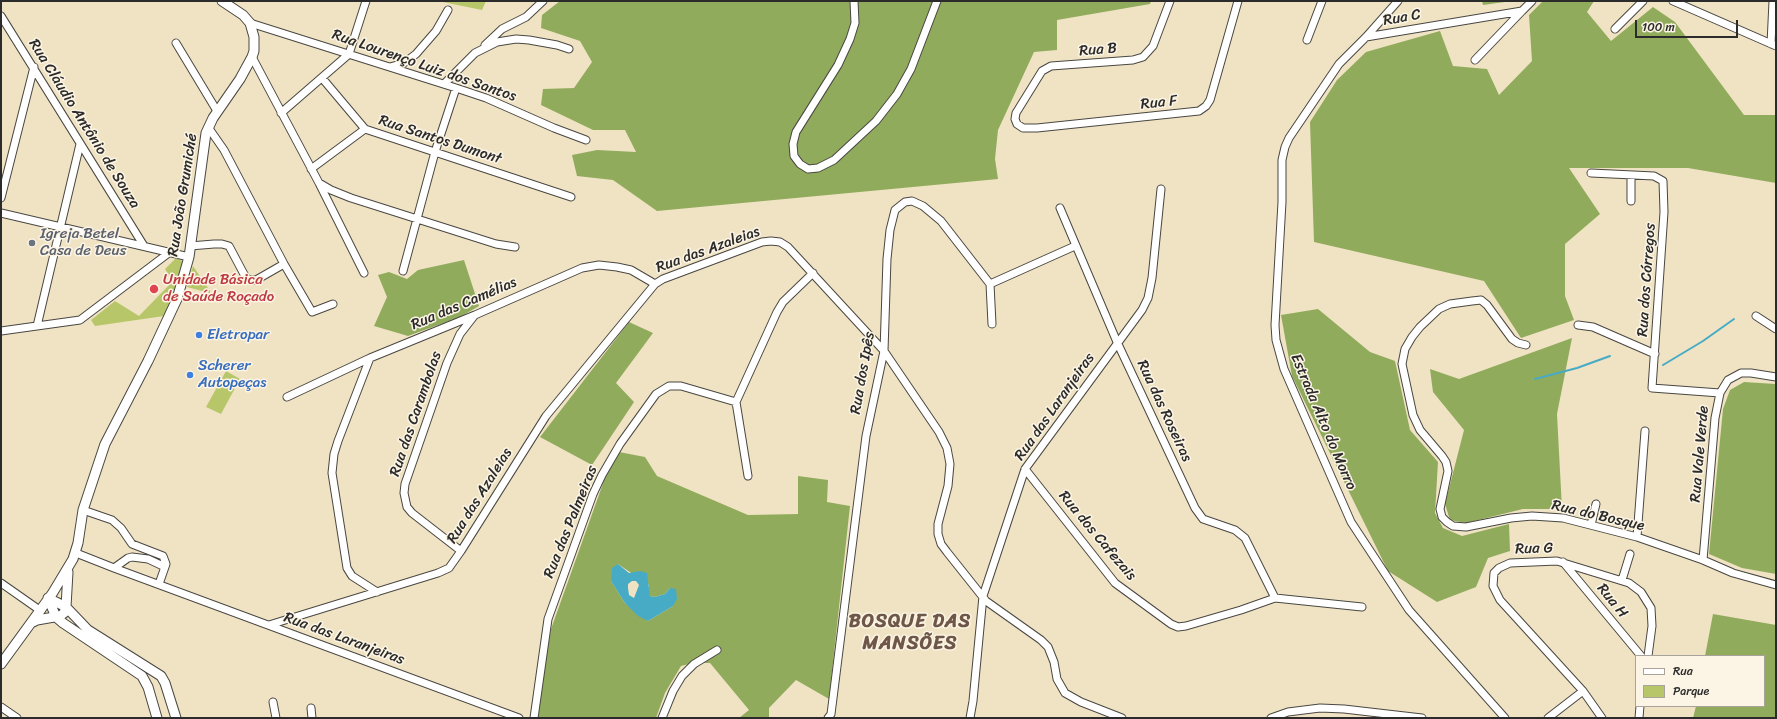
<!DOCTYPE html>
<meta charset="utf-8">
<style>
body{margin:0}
#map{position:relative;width:1777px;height:719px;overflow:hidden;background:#f0e3c3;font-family:Sriracha,sans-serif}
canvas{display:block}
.frame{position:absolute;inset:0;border:2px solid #2b2b2b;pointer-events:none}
.legend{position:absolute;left:1635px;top:655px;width:130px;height:52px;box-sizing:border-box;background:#fcf5e5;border:1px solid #a8a49b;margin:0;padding:5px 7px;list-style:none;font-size:12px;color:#2b2b2b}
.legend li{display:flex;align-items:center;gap:8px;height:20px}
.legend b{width:20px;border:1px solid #a8a49b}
.scale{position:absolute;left:1635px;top:20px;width:103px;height:18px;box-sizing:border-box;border:2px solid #2b2b2b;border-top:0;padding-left:5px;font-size:12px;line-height:14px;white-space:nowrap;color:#2b2b2b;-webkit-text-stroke:3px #fcf5e5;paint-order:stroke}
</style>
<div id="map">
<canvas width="1777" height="719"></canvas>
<div class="frame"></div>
<ul class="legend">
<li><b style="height:5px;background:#fff"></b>Rua</li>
<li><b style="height:11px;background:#b7c669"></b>Parque</li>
</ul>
<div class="scale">100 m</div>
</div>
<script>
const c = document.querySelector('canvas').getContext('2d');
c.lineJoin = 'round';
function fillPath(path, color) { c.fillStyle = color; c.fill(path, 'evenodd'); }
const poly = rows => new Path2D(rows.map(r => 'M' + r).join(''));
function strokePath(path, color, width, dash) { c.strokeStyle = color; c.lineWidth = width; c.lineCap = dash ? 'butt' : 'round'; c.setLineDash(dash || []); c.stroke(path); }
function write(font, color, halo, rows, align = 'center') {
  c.font = font + ' Sriracha,sans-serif'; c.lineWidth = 3; c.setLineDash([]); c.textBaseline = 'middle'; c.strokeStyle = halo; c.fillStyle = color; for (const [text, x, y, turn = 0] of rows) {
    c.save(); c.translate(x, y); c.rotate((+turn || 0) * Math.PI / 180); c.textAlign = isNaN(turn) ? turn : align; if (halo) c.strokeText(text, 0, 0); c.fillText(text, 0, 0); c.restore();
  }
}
const green = poly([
 [438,1,486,1,482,10],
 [176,258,182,261,185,266,164,316,95,326,91,320,115,301,139,316,173,281,165,269],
 [193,266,210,291,210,293,187,287],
 [226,371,240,379,221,414,206,407]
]);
const forest = poly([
 [560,1,1151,1,1150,4,1057,20,1057,50,1034,52,998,130,995,159,998,179,657,211,613,180,577,176,572,155,597,150,636,152,625,130,593,130,541,105,543,89,574,88,592,62,580,41,541,28,542,15],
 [1482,1,1512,1,1483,5],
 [1543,1,1594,1,1587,12,1611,41,1653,7,1675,22,1744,115,1776,115,1776,183,1688,168,1569,168,1600,214,1565,244,1565,296,1574,320,1521,338,1484,281,1314,242,1310,122,1337,80,1366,52,1440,31,1453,66,1487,69,1499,95,1532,61,1529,15],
 [464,260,479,306,460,317,408,336,374,326,387,297,378,275,389,272,407,279,418,270],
 [1318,309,1370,352,1395,361,1410,430,1438,462,1435,513,1443,528,1462,536,1509,524,1510,551,1488,558,1476,587,1437,602,1388,571,1292,376,1281,315],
 [629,322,653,333,616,383,634,402,592,465,540,437],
 [1572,338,1557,414,1562,509,1523,509,1466,523,1450,520,1445,504,1464,430,1433,392,1430,369,1459,379],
 [1744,382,1776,384,1776,574,1742,568,1709,554,1723,409,1730,390],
 [619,452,645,457,657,476,748,515,798,514,798,476,828,480,827,502,850,506,829,699,796,680,769,708,769,718,739,718,749,710,710,663,693,663,681,666,665,693,656,718,536,718,551,629,606,475],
 [618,564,649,585,648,591,650,596,655,597,665,594,670,588,673,606,648,621,632,609,625,603,611,581],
 [1713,614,1776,625,1776,718,1693,718,1696,706,1764,706,1764,656,1705,656]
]);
const water = poly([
 [618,564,629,573,640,571,647,573,650,596,655,597,665,594,670,588,676,589,677,599,673,606,648,621,638,616,625,603,611,581,612,568],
 [632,581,636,581,639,585,634,598,629,595,628,588,628,584]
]);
const stream = poly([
 [1663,365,1703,341,1734,319],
 [1535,379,1577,368,1610,356]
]);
const minor = poly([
 [854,1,855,23,850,39,838,65,796,132,793,144,794,156,800,164,808,169,818,168,834,160,876,121,897,94,911,69,937,1],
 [1170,1,1153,46,1143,57,1133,60,1051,66,1042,71,1016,113,1015,119,1017,124,1023,128,1037,128,1199,111,1206,106,1210,100,1238,1],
 [1398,1,1366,37,1339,64,1289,138,1285,147,1282,160,1282,202,1275,325,1276,340,1284,369,1351,522,1409,610,1505,718],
 [1673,1,1776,46],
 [1,16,144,246],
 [250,23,456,88,486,98,554,128,586,140],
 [1615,29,1643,1],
 [1366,37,1522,11,1532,1],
 [1307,40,1322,1],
 [176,43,217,111],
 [1771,44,1773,1],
 [485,45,502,29,526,17,543,1],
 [252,57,319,183,331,190,351,198,496,244,515,247],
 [1475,60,1522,11],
 [390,67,404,63,416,54,436,31,448,10],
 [322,78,365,129,571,197],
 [444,84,475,53,497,42,516,39,529,40,557,45,569,49],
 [281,113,349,54,366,1],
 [208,127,224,150,284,264,312,312,333,304],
 [311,169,365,129],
 [1591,173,1654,176,1663,181,1664,212,1652,388,1720,393],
 [1631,175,1631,201],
 [319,183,364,273],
 [1,198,34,67],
 [1060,208,1117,342,1195,508,1203,519,1235,530,1245,538,1275,598],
 [1,213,189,257],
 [190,246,214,244,222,244,229,246,246,278,250,280,256,280,284,264],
 [403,271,435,152,456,88],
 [990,284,992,324],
 [1756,316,1776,329],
 [1578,325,1593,327,1655,354],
 [37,326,80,144],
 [1,331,80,320,170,252],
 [1526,345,1518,343,1512,339,1487,305,1481,300,1472,301,1450,304,1439,309,1420,327,1412,337,1405,349,1402,364,1413,415,1420,430,1442,456,1446,462,1448,471,1440,509,1442,517,1447,522,1453,526,1466,527,1511,518,1532,516,1563,518,1637,537,1703,560,1733,573,1776,585],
 [370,358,338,441,334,454,332,473,347,568,352,576,377,592],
 [287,397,370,358,475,315,582,268,599,265,617,267,631,270,655,284],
 [736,402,748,476],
 [1025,469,1115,583,1171,624,1178,627,1186,626,1241,610,1275,598,1362,607],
 [83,510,112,520,121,528,132,544,163,556,166,564,159,584],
 [1591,525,1596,504],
 [1637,537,1645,431],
 [461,551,412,513,407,507,404,493,405,484,447,363,460,334,474,316],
 [76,553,114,568,128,558,132,557,148,559,165,567],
 [1703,560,1715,418,1720,393,1728,380,1741,373,1751,373,1776,377],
 [1563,562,1641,656],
 [114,568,519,718],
 [1622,580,1630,554],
 [1,583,41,611],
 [269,625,438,573,449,568,461,551,546,416,655,284,663,279,762,242,771,241,780,242,788,247,884,351,939,432,947,448,950,464,948,486,938,524,938,534,941,544,947,552,986,601,1041,640,1048,647,1054,662,1057,679,1065,693,1081,702,1122,718],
 [273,702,276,718],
 [1,707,17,718],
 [311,708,312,718],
 [534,718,548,619,593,494,602,475,620,444,656,394,669,386,681,386,736,402,777,312,783,302,813,273],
 [662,718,673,691,682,676,694,664,717,650],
 [828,718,831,714,866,436,884,351,887,259,890,230,895,210,905,202,912,201,923,206,941,221,990,284,1075,246],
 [970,718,973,701,983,596,1025,469,1142,310,1148,298,1152,278,1161,189],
 [1271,718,1288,712,1320,708,1344,709,1422,718],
 [1548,718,1583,691],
 [1602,718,1583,691,1500,600,1493,586,1494,573,1499,568,1510,563,1557,561,1629,583,1641,592,1651,608,1652,626,1648,656],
 [1639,718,1640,706]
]);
const major = poly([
 [48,598,66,607,88,630,161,676,165,683,176,718],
 [48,598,56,617,63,623,142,676,148,687,157,718],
 [33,622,37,620,60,616,64,613,66,607,68,572],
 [1,664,52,594,73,559,78,543,83,510,105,444,148,361,177,299,189,257,206,133,213,118,240,79,252,57,254,51,254,37,250,23,243,15,222,1]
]);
const markers = [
 [32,243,4,"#6b7280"],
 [154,289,5,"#e0444e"],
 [199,335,4,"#3f7fe0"],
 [190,375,4,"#3f7fe0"]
];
const streetNames = [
 ["Rua C",1402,18,-10],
 ["Rua B",1098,50,-5],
 ["Rua Lourenço Luiz dos Santos",424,66,19],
 ["Rua F",1159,103,-6],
 ["Rua Cláudio Antônio de Souza",84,124,58],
 ["Rua Santos Dumont",440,140,18],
 ["Rua João Grumiché",183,195,-81],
 ["Rua das Azaleias",708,250,-20],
 ["Rua dos Córregos",1647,280,-86],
 ["Rua das Camélias",464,304,-23],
 ["Rua dos Ipês",863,373,-80],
 ["Rua das Laranjeiras",1055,407,-55],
 ["Rua das Roseiras",1164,411,65],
 ["Rua das Carambolas",416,414,-71],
 ["Estrada Alto do Morro",1323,422,67],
 ["Rua Vale Verde",1700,454,-85],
 ["Rua das Azaleias",480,496,-58],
 ["Rua do Bosque",1598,516,13],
 ["Rua das Palmeiras",571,522,-68],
 ["Rua dos Cafezais",1097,536,50],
 ["Rua G",1534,549,-2],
 ["Rua H",1612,601,51],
 ["Rua das Laranjeiras",344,639,20]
];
const worshipNames = [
 ["Igreja Betel",40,234],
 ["Casa de Deus",40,251]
];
const healthNames = [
 ["Unidade Básica",163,280],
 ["de Saúde Roçado",163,297]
];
const shopNames = [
 ["Eletropar",207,335],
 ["Scherer",198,366],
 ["Autopeças",198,383]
];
const districtNames = [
 ["BOSQUE DAS",910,622],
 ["MANSÕES",910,644]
];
fillPath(green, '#b7c669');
fillPath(forest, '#91ab5d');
fillPath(water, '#47abc6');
strokePath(stream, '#47abc6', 2);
strokePath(minor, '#494742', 9);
strokePath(major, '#494742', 11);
strokePath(minor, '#fff', 7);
strokePath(major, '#fff', 9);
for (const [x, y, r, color] of markers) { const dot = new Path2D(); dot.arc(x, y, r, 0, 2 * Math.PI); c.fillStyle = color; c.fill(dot); strokePath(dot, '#fcf5e5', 1.5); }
write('15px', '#2b2b2b', '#fcf5e5', streetNames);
write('15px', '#5b616d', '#fcf5e5', worshipNames, 'left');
write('15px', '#be3a42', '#fcf5e5', healthNames, 'left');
write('15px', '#366cbe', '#fcf5e5', shopNames, 'left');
c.letterSpacing = '1px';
write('bold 19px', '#6e5749', '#fcf5e5', districtNames);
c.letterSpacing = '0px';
</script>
